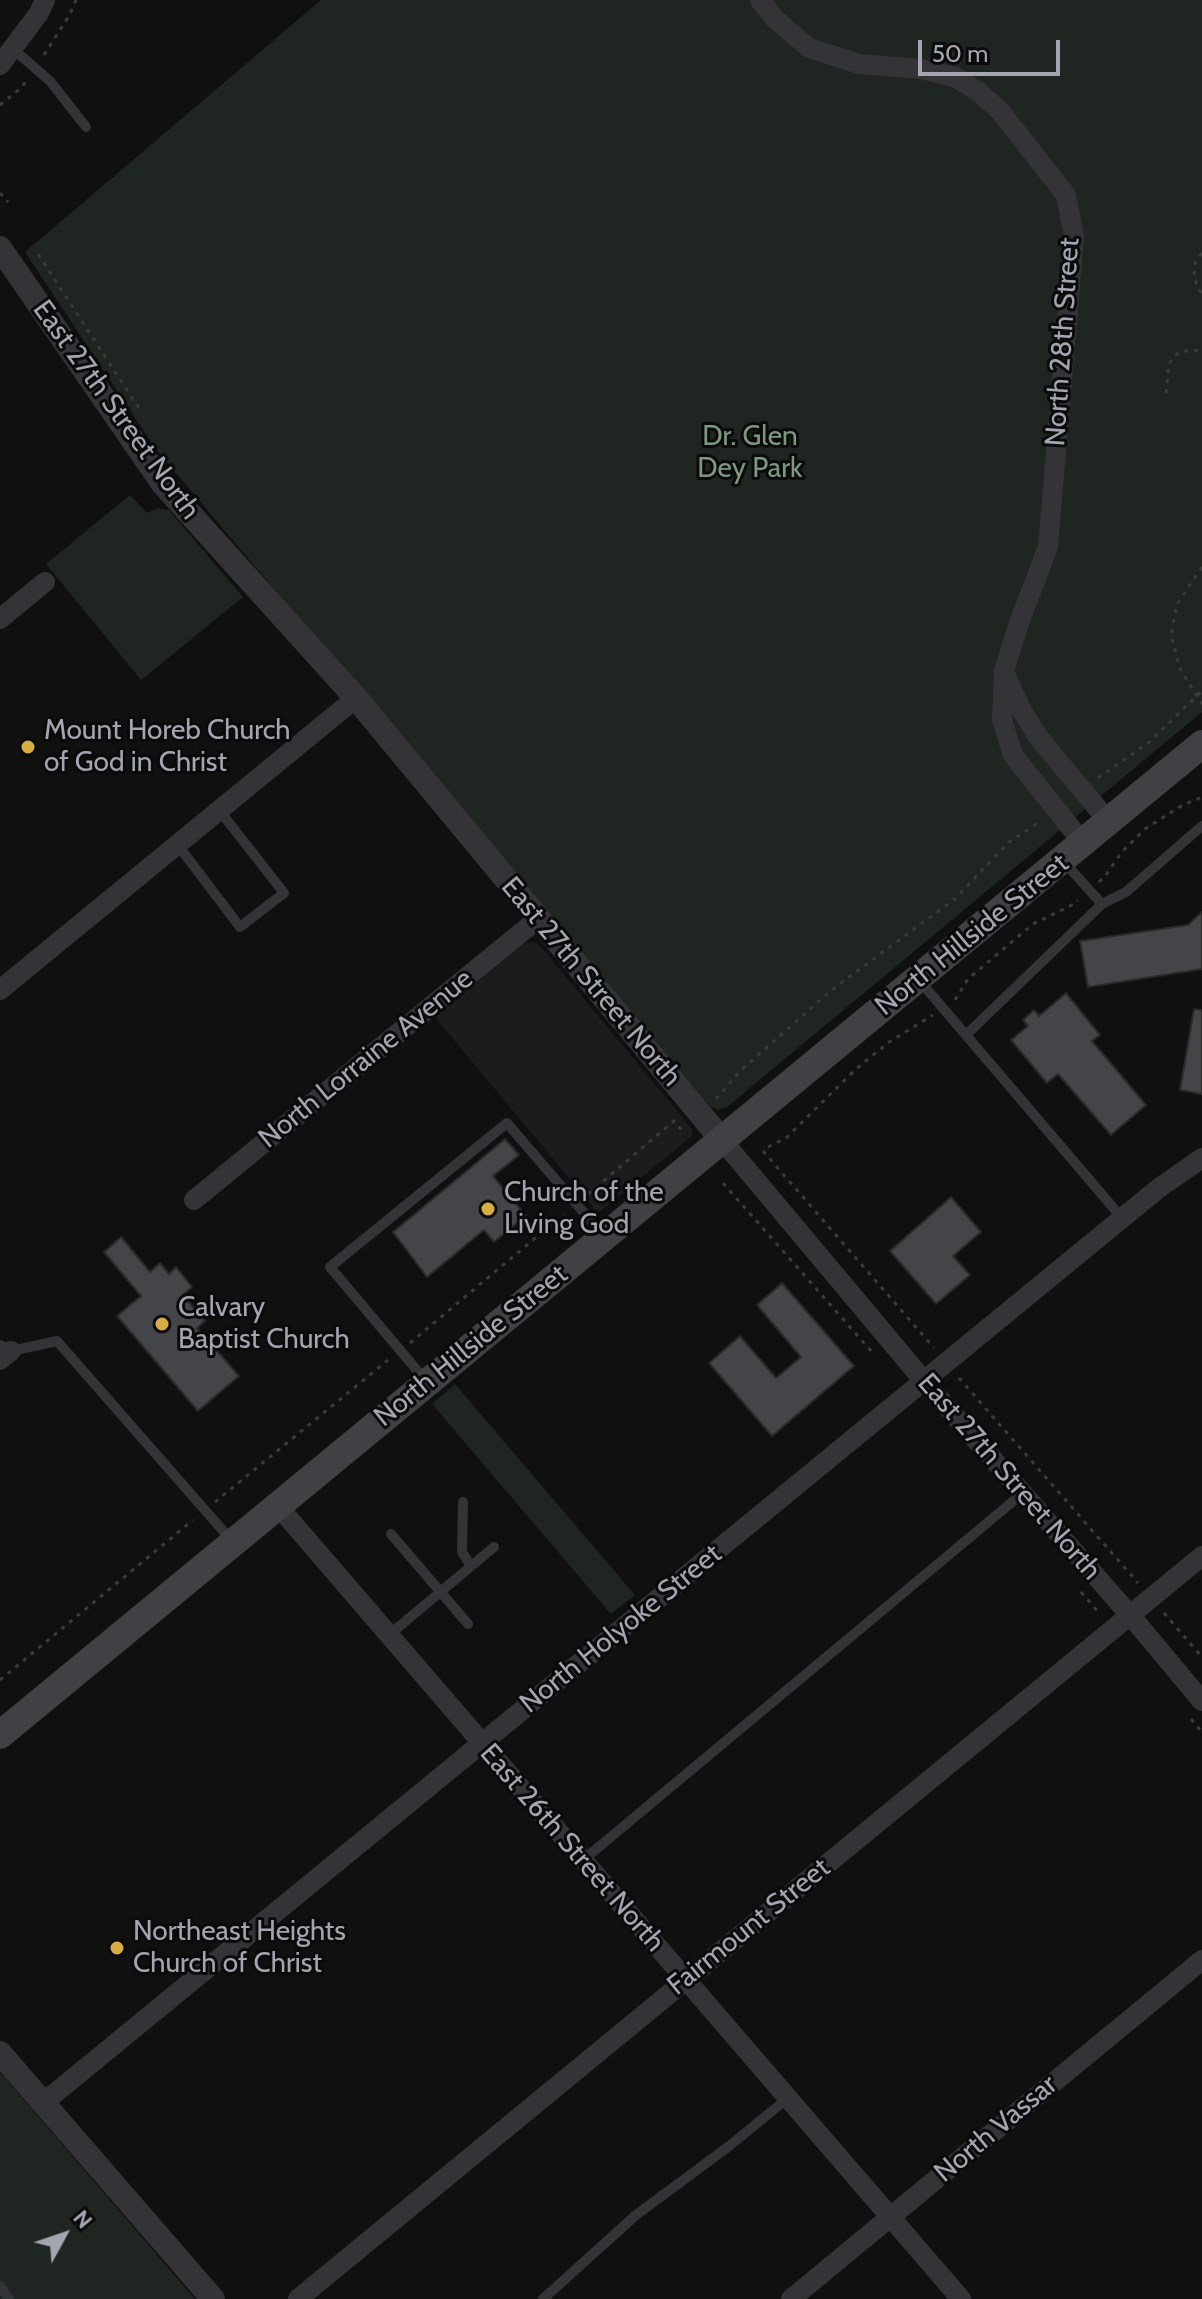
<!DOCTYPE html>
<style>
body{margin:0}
#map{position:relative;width:1202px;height:2299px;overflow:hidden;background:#101011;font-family:Cabin,sans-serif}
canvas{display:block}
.north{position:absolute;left:24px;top:2195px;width:80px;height:80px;-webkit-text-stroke:6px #0b0b0c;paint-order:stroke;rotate:50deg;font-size:22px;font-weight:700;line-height:32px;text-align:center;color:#a3a6b0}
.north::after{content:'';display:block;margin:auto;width:28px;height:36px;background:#a3a6b0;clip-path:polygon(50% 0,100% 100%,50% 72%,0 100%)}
.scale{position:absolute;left:918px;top:40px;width:142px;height:36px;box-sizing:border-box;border:4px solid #a3a6b0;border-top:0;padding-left:10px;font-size:24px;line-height:28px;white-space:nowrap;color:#a3a6b0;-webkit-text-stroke:6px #0b0b0c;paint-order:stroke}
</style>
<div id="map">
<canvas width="1202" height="2299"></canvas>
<div class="north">N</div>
<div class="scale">50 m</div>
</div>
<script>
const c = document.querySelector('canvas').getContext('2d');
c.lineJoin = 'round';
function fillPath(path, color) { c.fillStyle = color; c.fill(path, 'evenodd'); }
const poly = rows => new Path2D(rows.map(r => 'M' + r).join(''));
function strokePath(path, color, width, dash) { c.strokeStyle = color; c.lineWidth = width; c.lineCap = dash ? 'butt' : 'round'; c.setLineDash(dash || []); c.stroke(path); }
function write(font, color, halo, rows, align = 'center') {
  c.font = font + ' Cabin,sans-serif'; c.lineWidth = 6; c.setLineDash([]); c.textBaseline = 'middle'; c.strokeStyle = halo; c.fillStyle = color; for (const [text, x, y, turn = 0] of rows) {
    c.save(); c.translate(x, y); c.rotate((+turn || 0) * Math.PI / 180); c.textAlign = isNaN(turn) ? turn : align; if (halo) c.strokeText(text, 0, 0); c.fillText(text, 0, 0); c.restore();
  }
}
const built = poly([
 [534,942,542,948,692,1129,692,1136,598,1213,435,1017,523,944]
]);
const green = poly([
 [321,0,1202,0,1202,712,727,1107,719,1110,711,1107,155,448,25,252],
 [130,495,147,513,158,508,169,510,243,597,141,680,46,564],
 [455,1384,635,1595,611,1614,432,1404],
 [0,2072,195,2299,0,2299]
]);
const building = poly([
 [1202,912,1202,969,1088,987,1080,941,1188,925,1202,912],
 [1066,993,1100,1035,1092,1041,1146,1105,1111,1135,1058,1074,1047,1083,1011,1040,1028,1026,1023,1020,1034,1010,1039,1016,1066,993],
 [1194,1009,1202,1010,1202,1094,1180,1090,1194,1009],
 [505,1139,519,1155,493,1176,526,1216,494,1242,484,1230,427,1277,393,1232,505,1139],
 [951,1197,981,1232,953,1256,970,1275,936,1304,890,1251,951,1197],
 [121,1237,150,1272,160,1263,169,1274,176,1267,192,1287,183,1295,205,1321,197,1328,239,1376,198,1411,117,1316,141,1296,104,1252,121,1237],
 [782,1283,854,1366,772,1436,709,1363,740,1336,776,1378,801,1357,757,1305,782,1283]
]);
const path = poly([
 [44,55,69,16,76,0],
 [0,105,22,87,26,81],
 [0,193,8,202],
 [1202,253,1195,263,1194,277,1198,289,1202,293],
 [38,254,142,413],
 [1166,393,1169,364,1174,356,1182,351,1202,350],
 [1202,567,1177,604,1171,635,1180,669,1202,704],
 [1098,778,1148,743,1202,691],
 [1099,882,1105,876,1122,852,1145,829,1181,806,1202,797],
 [955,1000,968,979,1033,924,1072,905,1078,900],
 [716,1099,740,1071,834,988,955,899,1009,842,1041,821],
 [768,1147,786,1138,856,1069,889,1042,933,1015],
 [763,1151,934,1348],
 [723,1183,871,1351],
 [588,1194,674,1121,684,1133],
 [410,1343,564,1214],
 [959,1378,1138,1583],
 [215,1502,388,1360],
 [1081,1592,1100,1614],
 [1164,1613,1202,1657],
 [0,1680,193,1520],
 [1191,1719,1202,1732]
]);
const service = poly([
 [13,49,50,81,86,127],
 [177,844,240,927,284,893,219,810],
 [1064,862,1102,904],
 [919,980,1122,1218],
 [966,1035,1102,904,1126,892,1202,826],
 [0,1345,11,1351,57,1341,232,1541],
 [426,1381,330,1267,507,1123,603,1235],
 [463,1502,462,1552,471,1566],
 [391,1534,468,1624],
 [389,1635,494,1547],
 [582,1861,1023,1493],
 [0,2286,9,2299],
 [543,2299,636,2215,728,2147,788,2098]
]);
const minor = poly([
 [760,0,775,19,809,48,859,64,921,69,955,77,979,92,1000,111,1066,195,1074,237,1048,547,1019,623,1004,671,1002,720,1013,755,1083,843],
 [0,65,39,13,45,0],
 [0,619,45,582],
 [1005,674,1020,707,1038,737,1109,822],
 [0,990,356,698],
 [722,1140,924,1381,1130,1615,1202,1701],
 [194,1200,539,918],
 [0,1360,11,1351],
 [278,1506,961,2299],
 [43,2103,1159,1188,1202,1158],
 [298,2299,1202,1556],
 [791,2299,1202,1960]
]);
const tertiary = poly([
 [0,248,163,484,356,698,722,1140],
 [0,2053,213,2299]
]);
const secondary = poly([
 [0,1735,1202,744]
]);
const markers = [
 [28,747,8,"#d9ae41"],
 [488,1209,8,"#d9ae41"],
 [162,1324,8,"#d9ae41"],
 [117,1948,8,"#d9ae41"]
];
const streetNames = [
 ["North 28th Street",1063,342,-86],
 ["East 27th Street North",116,410,54],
 ["North Hillside Street",972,935,-39],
 ["East 27th Street North",591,982,50],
 ["North Lorraine Avenue",366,1059,-39],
 ["North Hillside Street",471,1346,-39],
 ["East 27th Street North",1009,1477,49],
 ["North Holyoke Street",621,1629,-39],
 ["East 26th Street North",572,1848,49],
 ["Fairmount Street",749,1927,-39],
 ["North Vassar",996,2129,-40]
];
const parkNames = [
 ["Dr. Glen",750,437],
 ["Dey Park",750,469]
];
const poiNames = [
 ["Mount Horeb Church",44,731],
 ["of God in Christ",44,763],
 ["Church of the",504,1193],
 ["Living God",504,1225],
 ["Calvary",178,1308],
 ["Baptist Church",178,1340],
 ["Northeast Heights",133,1932],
 ["Church of Christ",133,1964]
];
fillPath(built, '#1c1c1e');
fillPath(green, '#1f2520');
fillPath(building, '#444549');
strokePath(building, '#2a2a2d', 2);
strokePath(path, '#3a3b3e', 3, [4, 6]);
strokePath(service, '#343438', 10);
strokePath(minor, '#343438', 20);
strokePath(tertiary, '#343438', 24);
strokePath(secondary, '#404145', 28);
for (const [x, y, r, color] of markers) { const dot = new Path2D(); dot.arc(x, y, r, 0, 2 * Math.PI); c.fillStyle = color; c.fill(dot); strokePath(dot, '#0b0b0c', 3); }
write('28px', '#a3a6b0', '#0b0b0c', streetNames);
write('28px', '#7c9980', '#0b0b0c', parkNames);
write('28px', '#a3a6b0', '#0b0b0c', poiNames, 'left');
</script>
